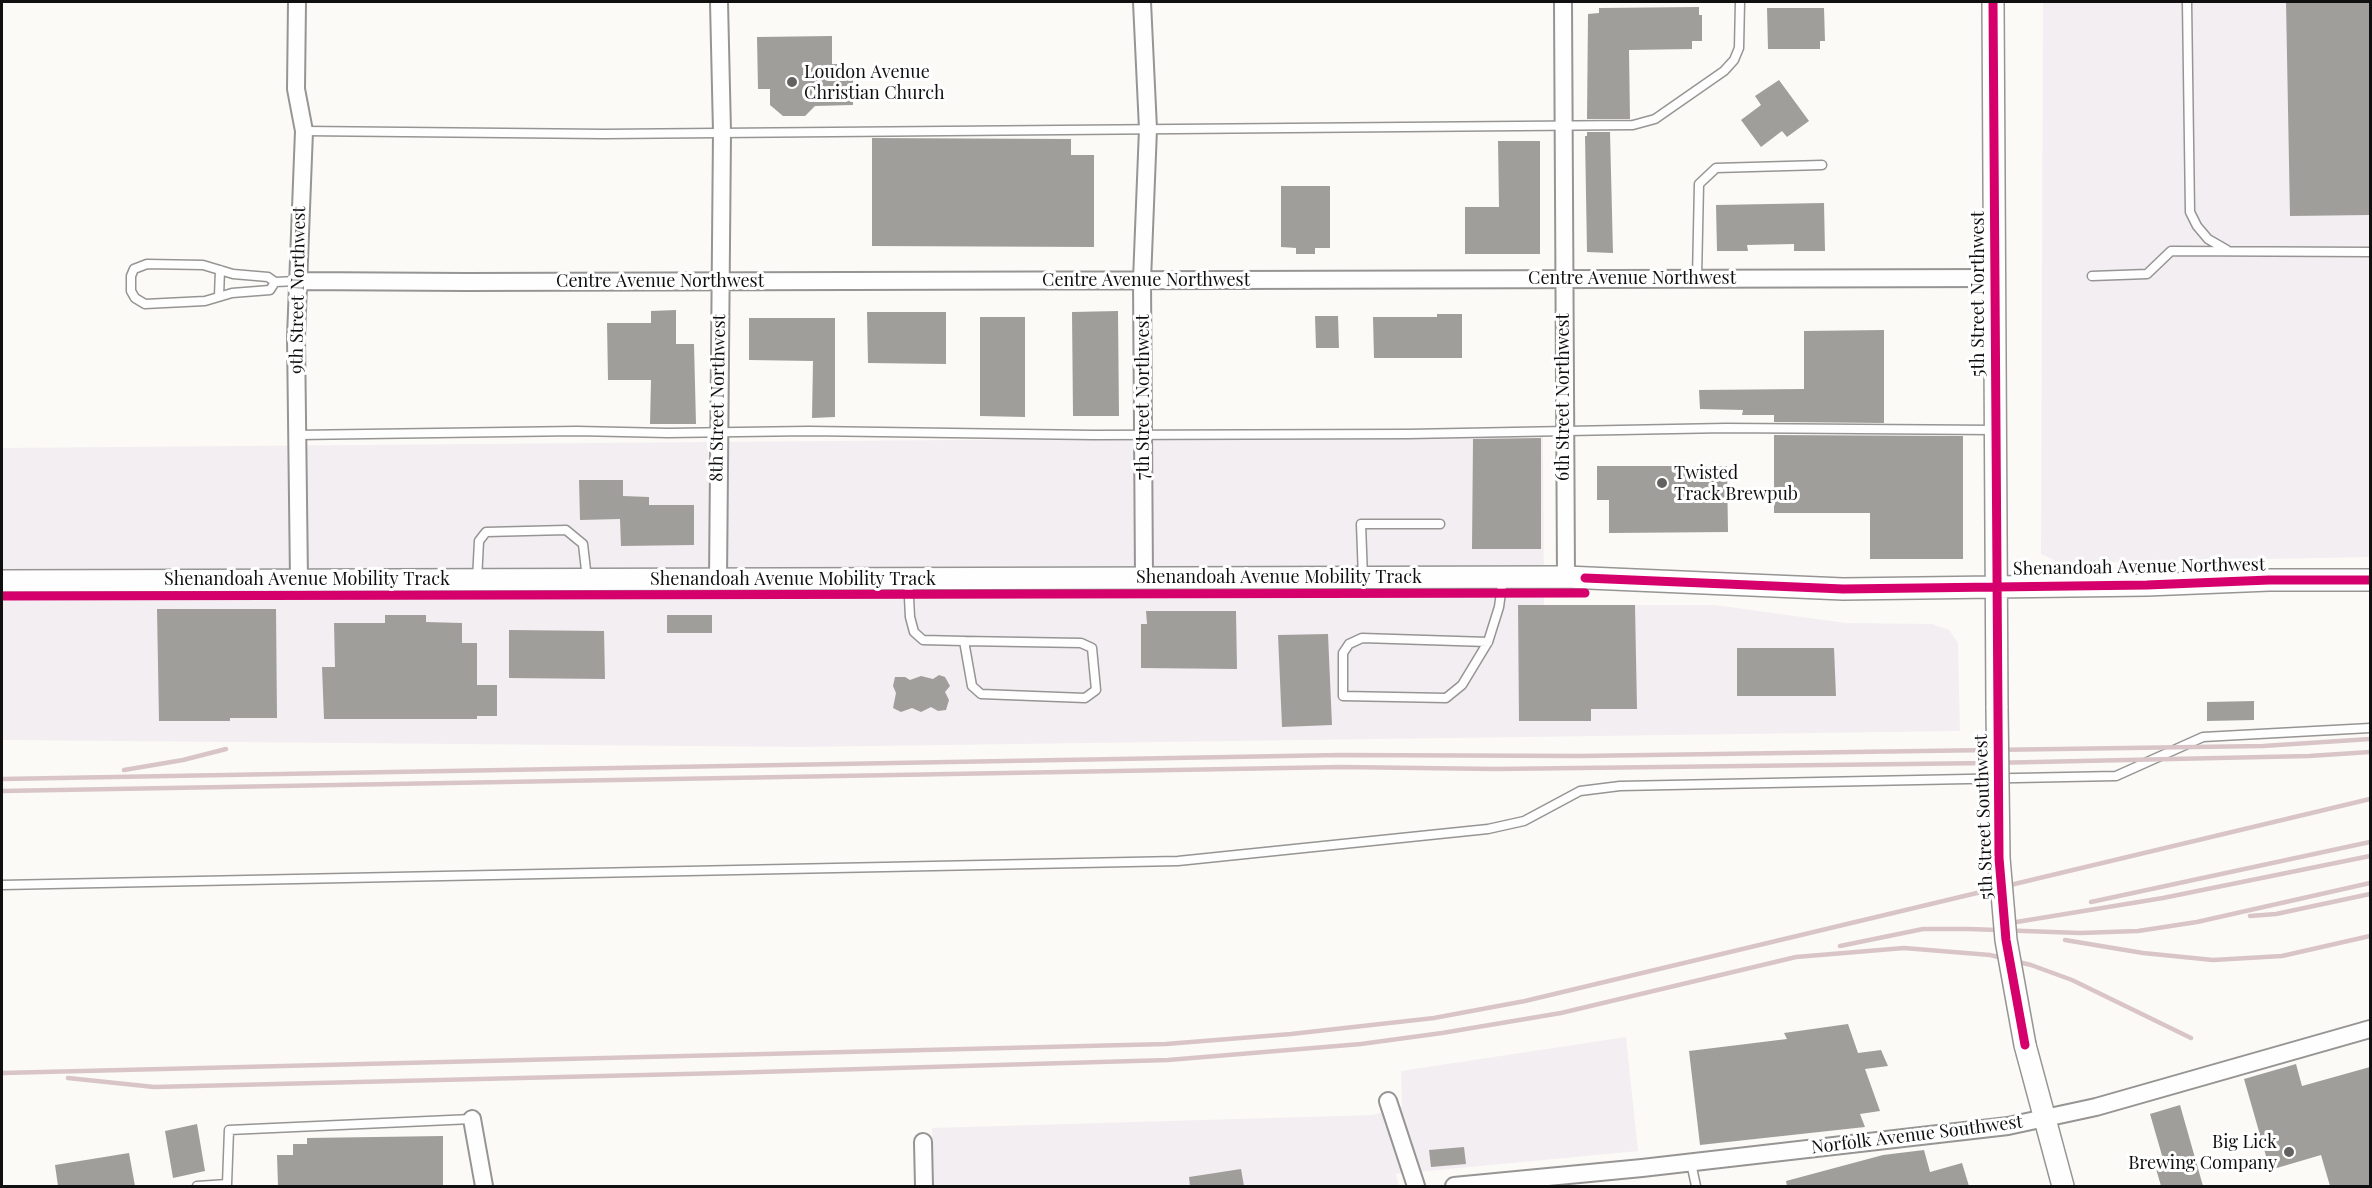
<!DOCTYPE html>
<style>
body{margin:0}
#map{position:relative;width:2372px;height:1188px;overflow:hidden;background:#fcfaf6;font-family:"Playfair Display",serif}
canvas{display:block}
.frame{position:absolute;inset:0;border:3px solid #101010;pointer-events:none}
</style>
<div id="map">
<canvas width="2372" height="1188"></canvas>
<div class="frame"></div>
</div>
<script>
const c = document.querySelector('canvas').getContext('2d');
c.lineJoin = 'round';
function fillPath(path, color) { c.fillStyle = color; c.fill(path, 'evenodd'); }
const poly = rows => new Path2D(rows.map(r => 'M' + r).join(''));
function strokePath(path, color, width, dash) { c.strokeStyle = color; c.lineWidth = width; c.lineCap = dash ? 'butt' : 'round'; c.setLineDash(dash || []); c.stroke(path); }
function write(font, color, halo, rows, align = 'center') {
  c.font = font + ' "Playfair Display",serif'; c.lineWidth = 6; c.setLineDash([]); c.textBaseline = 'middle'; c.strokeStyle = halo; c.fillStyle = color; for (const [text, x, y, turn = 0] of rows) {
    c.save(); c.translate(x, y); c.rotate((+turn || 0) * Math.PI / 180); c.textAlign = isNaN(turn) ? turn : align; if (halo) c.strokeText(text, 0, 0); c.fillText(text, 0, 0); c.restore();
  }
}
const industrial = poly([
 [2043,2,2370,2,2370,557,2060,563,2041,554],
 [1543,435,1544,605,1715,605,1846,623,1932,624,1949,630,1958,643,1960,731,800,747,2,740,2,448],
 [1626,1037,1638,1151,1396,1174,1399,1186,934,1186,932,1128,1373,1115,1402,1106,1401,1071]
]);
const building = poly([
 [2286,2,2370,2,2370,215,2290,216],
 [1699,7,1699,15,1702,15,1702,41,1692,41,1692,49,1629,50,1630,119,1587,119,1588,14,1599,13,1599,8],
 [1767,8,1824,8,1825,41,1820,41,1820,49,1768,49],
 [832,36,832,64,837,64,837,75,853,74,853,105,815,106,805,116,783,116,770,105,770,89,758,89,757,37],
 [1779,80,1809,121,1787,137,1782,131,1761,147,1741,120,1761,105,1755,96],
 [1587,132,1610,132,1613,253,1587,252,1585,136,1587,136],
 [872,138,1071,139,1071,155,1094,155,1094,247,872,246],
 [1498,141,1540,141,1540,254,1465,254,1465,207,1499,207],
 [1281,186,1330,186,1330,248,1315,248,1315,254,1296,254,1296,248,1281,247],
 [1824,203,1825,251,1794,251,1794,244,1747,245,1748,251,1717,251,1716,205],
 [676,310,676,344,694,344,696,424,650,424,651,380,608,380,607,323,651,323,651,311],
 [1118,311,1119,416,1073,416,1072,312],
 [867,312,946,312,946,364,868,363],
 [1437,314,1462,314,1462,358,1374,358,1373,317,1437,317],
 [1315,316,1338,316,1339,348,1316,348],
 [980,317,1025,317,1025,417,980,416],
 [749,318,835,318,835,417,812,418,813,361,749,360],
 [1884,330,1884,423,1774,422,1774,415,1742,415,1743,410,1700,409,1699,390,1804,389,1804,331],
 [1774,435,1963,436,1963,559,1870,559,1870,513,1774,513],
 [1541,438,1541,549,1472,549,1473,439],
 [1597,466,1727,466,1728,532,1609,533,1609,500,1597,500],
 [579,480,623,480,623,496,649,497,649,505,694,505,694,545,621,546,620,519,580,520],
 [1518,605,1635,605,1637,709,1591,709,1591,721,1519,721],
 [157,609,276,609,277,718,230,718,230,721,159,721],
 [1146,611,1236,611,1237,669,1141,668,1141,624,1147,624],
 [385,615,426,615,426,622,462,623,462,643,477,643,477,685,497,685,497,716,477,716,477,719,324,719,322,667,335,667,334,623,385,623],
 [667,615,712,615,712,633,667,633],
 [509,630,604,631,605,679,509,678],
 [1328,634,1332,725,1282,727,1278,635],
 [1737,648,1834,648,1836,696,1737,696],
 [939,675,945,677,950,686,945,692,949,700,946,710,938,711,931,707,921,712,912,708,901,712,893,708,896,693,893,686,895,677,905,677,910,680,921,676,933,679],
 [2254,701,2254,720,2207,721,2207,702],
 [1848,1024,1858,1053,1881,1050,1888,1066,1865,1069,1880,1111,1860,1114,1865,1127,1700,1145,1689,1051,1787,1039,1784,1033],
 [2296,1064,2302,1086,2370,1067,2370,1186,2330,1186,2321,1155,2270,1170,2244,1079],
 [2180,1105,2203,1186,2161,1186,2154,1162,2163,1159,2150,1114],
 [197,1124,205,1171,173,1178,165,1131],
 [443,1136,443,1186,278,1186,277,1155,293,1155,293,1144,307,1144,307,1138],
 [1464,1147,1466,1164,1431,1167,1429,1150],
 [1924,1150,1930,1172,1962,1163,1969,1186,1787,1186,1786,1181,1883,1155],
 [129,1153,135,1186,58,1186,55,1165],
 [1241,1169,1244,1186,1190,1186,1189,1177]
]);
const service = poly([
 [2187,2,2190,212,2197,226,2208,239,2227,250],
 [304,131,604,134,1633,125,1655,119,1724,71,1734,60,1739,48,1740,2],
 [2092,276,2147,274,2171,251,2370,252],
 [1697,278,1699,184,1716,168,1822,165],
 [275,282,270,290,232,293,205,301,145,304,135,298,131,291,131,276,134,269,147,264,203,265,233,274,268,277,275,282,297,281],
 [219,296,220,270],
 [297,435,577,431,668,433,809,431,1093,435,1408,434,1726,428,1995,430],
 [908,578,910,617,914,632,923,640,964,641,1081,643,1092,648,1096,690,1085,698,981,694,972,686,964,641],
 [1363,578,1361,524,1440,524],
 [477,580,479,541,486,532,566,530,583,544,587,579],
 [1488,642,1362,638,1349,644,1343,653,1343,696,1446,698,1462,685,1488,642,1499,607,1503,578],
 [2,885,1178,861,1488,829,1524,821,1580,791,1620,786,2116,776,2203,737,2370,728],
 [1691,1163,1696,1186],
 [197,1186,227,1184,229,1130,472,1119]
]);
const minor = poly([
 [297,2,296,89,304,131,296,337,299,580],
 [1142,2,1148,129,1142,280,1144,578],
 [1563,2,1566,577],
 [297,281,466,282,1995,278],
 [718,579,722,132,719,2],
 [1388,1101,1416,1186],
 [472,1119,484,1186],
 [923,1142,924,1186],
 [1454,1186,1642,1168,2008,1126,2096,1107,2370,1029]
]);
const tertiary = poly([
 [1993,2,1997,708],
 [2,581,1566,577,1843,589,2147,585,2269,580,2370,580],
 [2025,1045,2063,1186]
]);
const rail = poly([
 [124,770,183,760,226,749],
 [2,779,1340,755,1580,756,2263,746,2370,739],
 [2,791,1341,767,1496,769,1990,763,2309,756,2370,752],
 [2091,902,2370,842],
 [2250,916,2276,914,2370,894],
 [1998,925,2163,898,2370,856],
 [2065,940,2143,953,2213,960,2282,956,2370,936],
 [1840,946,1923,929,1969,929,2080,933,2138,931,2197,922,2370,883],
 [2,1073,1166,1044,1291,1034,1434,1018,1525,1001,2370,799],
 [68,1078,154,1087,725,1073,1168,1060,1361,1044,1442,1033,1561,1013,1796,957,1904,948,1990,955,2031,965,2072,980,2191,1038]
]);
const tertiaryBridge = poly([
 [1997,708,1999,858,2006,940,2025,1045]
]);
const cycleway = poly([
 [1993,2,1999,858,2006,940,2025,1045],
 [1585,578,1843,589,2147,585,2269,580,2370,580],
 [2,596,1585,593]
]);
const markers = [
 [792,82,6,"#636260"],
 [1662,483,6,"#636260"],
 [2289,1152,6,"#636260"]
];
const poiNames = [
 ["Loudon Avenue",804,72],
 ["Christian Church",804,93],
 ["Twisted",1674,473],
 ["Track Brewpub",1674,494],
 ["Big Lick",2277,1142,"right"],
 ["Brewing Company",2277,1163,"right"]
];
const streetNames = [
 ["Centre Avenue Northwest",1632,278],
 ["Centre Avenue Northwest",1146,280],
 ["Centre Avenue Northwest",660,281],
 ["9th Street Northwest",298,290,-89],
 ["5th Street Northwest",1978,294,-90],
 ["7th Street Northwest",1143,397,-90],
 ["6th Street Northwest",1563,397,-90],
 ["8th Street Northwest",718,398,-89],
 ["Shenandoah Avenue Northwest",2139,567,-1],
 ["Shenandoah Avenue Mobility Track",1279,577],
 ["Shenandoah Avenue Mobility Track",307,579],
 ["Shenandoah Avenue Mobility Track",793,579],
 ["5th Street Southwest",1984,817,-92],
 ["Norfolk Avenue Southwest",1917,1135,-7]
];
fillPath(industrial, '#f3eef2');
fillPath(building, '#a09e9b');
strokePath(service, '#969594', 11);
strokePath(minor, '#969594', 20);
strokePath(tertiary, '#969594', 24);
strokePath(service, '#fffefe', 8);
strokePath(minor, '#fffefe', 16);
strokePath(tertiary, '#fffefe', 21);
strokePath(rail, '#d9c5c8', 4.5);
strokePath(tertiaryBridge, '#969594', 24, []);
strokePath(tertiaryBridge, '#fffefe', 21);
strokePath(cycleway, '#d6006c', 9);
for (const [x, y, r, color] of markers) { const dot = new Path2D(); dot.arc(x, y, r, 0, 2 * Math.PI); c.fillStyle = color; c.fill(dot); strokePath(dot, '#fff', 2); }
write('18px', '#101010', '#fff', poiNames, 'left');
write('18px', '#101010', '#fff', streetNames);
</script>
